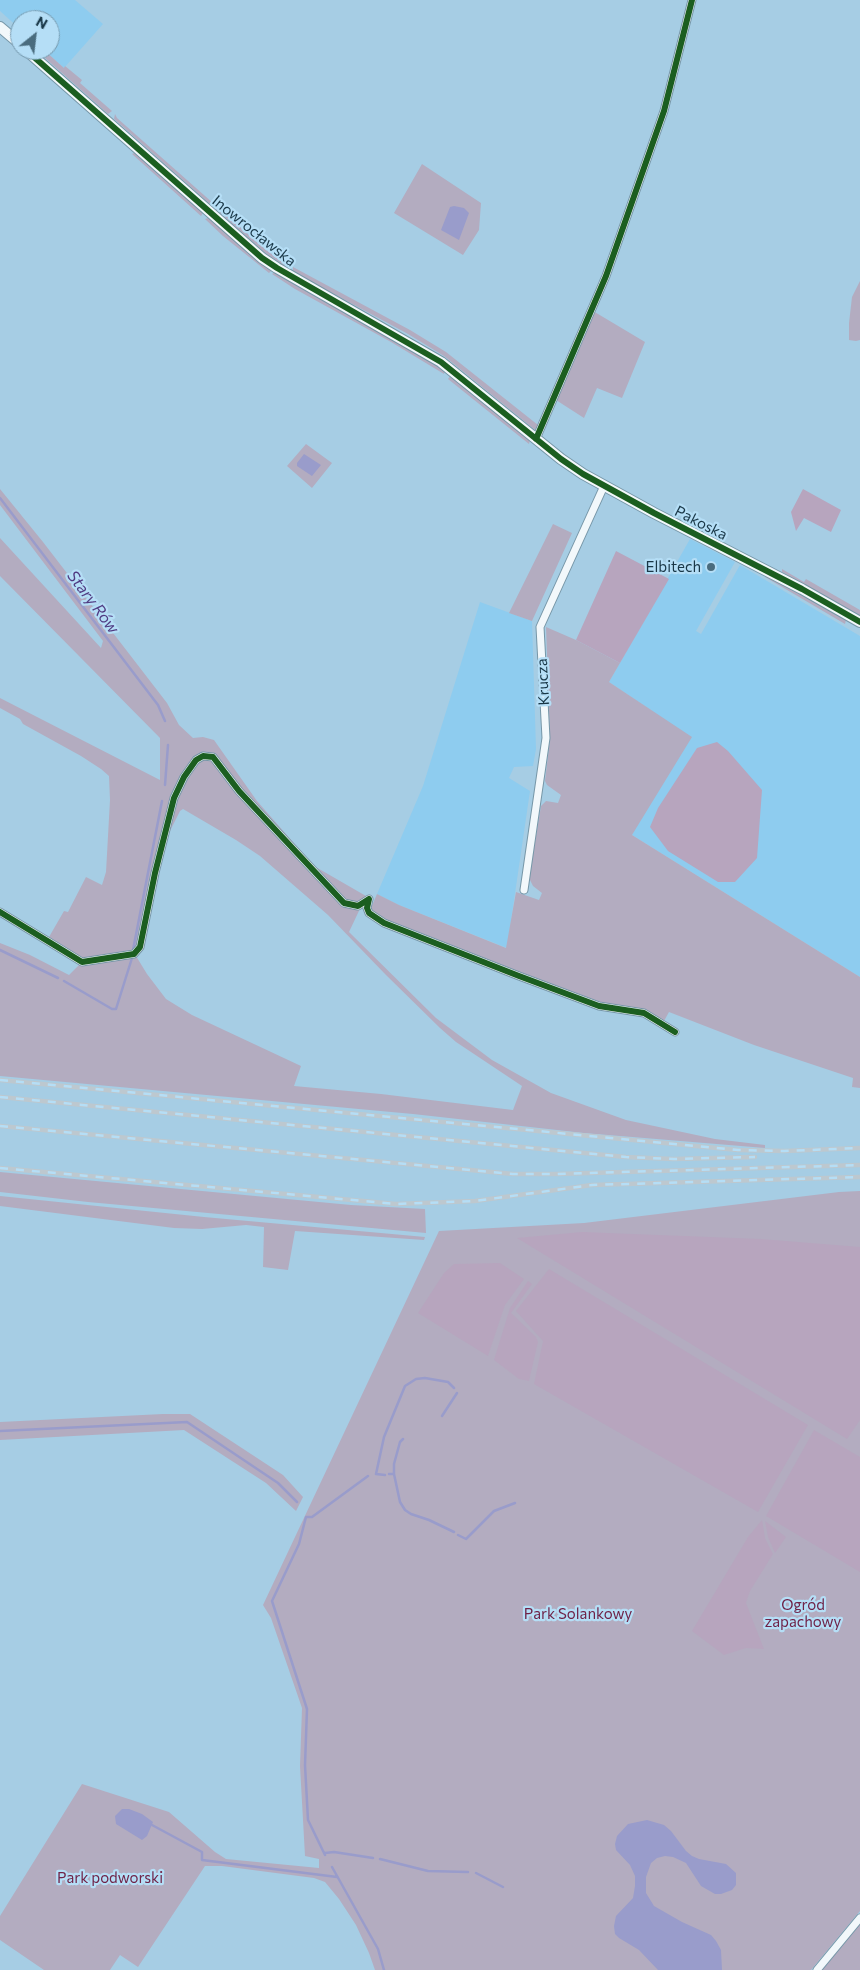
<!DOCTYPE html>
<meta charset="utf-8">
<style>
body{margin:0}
#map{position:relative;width:860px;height:1970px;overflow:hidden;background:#a6cde4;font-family:Commissioner,sans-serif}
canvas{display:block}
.north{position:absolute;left:10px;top:10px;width:50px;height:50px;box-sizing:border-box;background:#b5def6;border:1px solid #779bb0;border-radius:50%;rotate:29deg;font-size:14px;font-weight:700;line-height:20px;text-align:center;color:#193747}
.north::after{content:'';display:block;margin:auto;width:18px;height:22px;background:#4a6c7e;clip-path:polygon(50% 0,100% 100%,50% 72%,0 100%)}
</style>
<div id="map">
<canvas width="860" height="1970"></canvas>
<div class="north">N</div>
</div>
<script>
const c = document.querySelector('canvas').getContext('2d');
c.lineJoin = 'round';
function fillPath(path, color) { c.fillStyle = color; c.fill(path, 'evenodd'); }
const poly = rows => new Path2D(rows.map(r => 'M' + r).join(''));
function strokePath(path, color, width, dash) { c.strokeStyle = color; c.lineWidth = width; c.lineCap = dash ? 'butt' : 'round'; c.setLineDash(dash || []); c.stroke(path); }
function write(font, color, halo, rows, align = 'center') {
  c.font = font + ' Commissioner,sans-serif'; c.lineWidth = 4.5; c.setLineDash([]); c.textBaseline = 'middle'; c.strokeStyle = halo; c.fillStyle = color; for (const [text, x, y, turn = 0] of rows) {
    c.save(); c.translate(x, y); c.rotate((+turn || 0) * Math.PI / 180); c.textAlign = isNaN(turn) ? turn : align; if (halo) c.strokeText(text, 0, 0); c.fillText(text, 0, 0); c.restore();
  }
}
const built = poly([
 [0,0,75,0,103,24,64,68,44,50,50,50,50,20,20,20,20,29,0,11],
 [690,539,735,562,696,631,701,634,740,565,860,636,860,977,632,835,652,711,609,682],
 [480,602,532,621,536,749,533,766,514,767,509,778,530,791,507,948,399,905,377,894,423,786]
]);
const green = poly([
 [36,50,44,50,64,68,65,66,82,80,80,83,112,111,108,114],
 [115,114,117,118,266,250,290,266,286,267,265,253,114,119],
 [136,152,203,213,201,216,132,154],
 [422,164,481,203,479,230,463,255,394,213],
 [208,218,259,261,272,270,269,273,223,236,205,219],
 [293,267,410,330,446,352,538,425,535,430,444,356,408,334,293,272],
 [275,272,297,286,392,338,445,370,444,374,391,342,295,289,272,274],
 [860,281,860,340,856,341,849,340,849,323,852,297],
 [593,311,645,342,622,398,597,388,584,418,556,400],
 [451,375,530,440,529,444,448,379],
 [306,444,332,463,312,488,287,466],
 [0,489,43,542,167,703,179,725,193,738,203,737,214,740,257,801,314,866,366,896,349,932,436,1018,492,1060,551,1093,626,1120,715,1139,765,1145,765,1148,584,1133,413,1114,0,1076,0,943,30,955,69,975,79,965,136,956,147,974,166,999,192,1015,301,1066,294,1086,381,1094,513,1110,522,1086,456,1042,440,1028,386,975,328,915,260,856,236,840,183,809,180,811,166,839,175,805,169,802,152,872,137,946,131,952,84,959,49,937,64,911,68,912,86,877,102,885,106,872,110,800,109,776,101,769,81,756,23,724,20,719,0,708,0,698,160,780,160,738,0,576,0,538,101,648,103,641,0,505],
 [553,524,572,533,532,621,509,613],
 [782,569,804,582,806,579,860,610,860,616,782,572],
 [766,575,846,620,845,624,765,577],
 [546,627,576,640,620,663,609,682,692,737,632,835,860,977,860,1088,852,1087,853,1078,754,1045,669,1012,664,1021,645,1011,606,1004,513,971,384,921,376,916,371,908,377,894,399,905,506,948,516,892,539,900,542,893,533,886,529,878,541,806,546,801,558,803,561,795,547,785,545,781,550,739],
 [0,1172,351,1205,425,1209,426,1233,88,1202,0,1192],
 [860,1191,860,1911,811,1970,375,1970,369,1953,356,1925,339,1899,325,1882,314,1878,222,1866,205,1866,138,1967,120,1955,110,1970,44,1970,0,1940,0,1916,82,1784,169,1812,215,1852,226,1859,319,1868,319,1859,305,1856,300,1766,302,1708,271,1618,263,1605,439,1231,584,1223,839,1192],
 [0,1196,204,1217,425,1237,424,1240,295,1231,288,1270,263,1267,264,1227,246,1225,202,1229,174,1228,0,1206],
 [163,1414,190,1414,283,1475,303,1497,296,1511,266,1483,184,1430,0,1440,0,1422],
 [860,1923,860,1970,821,1970]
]);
const forest = poly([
 [803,489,841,510,831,532,804,518,796,531,791,512],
 [616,551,669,579,620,663,576,640],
 [717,742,728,751,762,790,757,858,735,882,718,882,668,851,650,827,658,808,697,748],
 [582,1232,761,1239,860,1247,860,1420,847,1439,517,1238],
 [500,1263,524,1279,505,1305,488,1356,418,1313,444,1273,454,1264],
 [549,1269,808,1425,758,1512,534,1384,543,1341,516,1311],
 [528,1281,532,1284,511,1313,536,1337,538,1342,529,1381,519,1379,494,1360,510,1308],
 [814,1430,860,1457,860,1572,766,1516],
 [762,1520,765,1538,773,1554,750,1591,746,1603,764,1649,746,1648,724,1655,692,1631,748,1537],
 [765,1521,786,1537,775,1553,768,1537]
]);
const water = poly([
 [454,206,464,208,469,213,459,240,441,230,450,207],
 [304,454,321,465,312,476,297,466,297,463],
 [122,1809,129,1809,142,1814,153,1822,147,1836,142,1840,116,1824,115,1816],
 [647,1820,664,1825,671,1831,686,1851,692,1856,699,1859,726,1864,736,1873,736,1885,732,1890,721,1894,715,1894,701,1886,686,1863,673,1857,665,1856,657,1858,651,1863,646,1877,646,1893,654,1906,682,1922,711,1935,716,1941,721,1950,722,1970,658,1970,639,1950,619,1938,615,1934,614,1926,616,1916,633,1898,635,1886,635,1876,630,1865,616,1850,615,1844,617,1836,628,1824]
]);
const stream = poly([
 [0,498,158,705,165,721],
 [165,785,168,745],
 [0,950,58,978],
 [133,950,162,801],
 [64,981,112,1009,116,1009,132,958],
 [442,1416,457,1393],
 [0,1431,187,1422,278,1483,297,1502],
 [376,1474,384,1437,405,1386,416,1379,425,1378,448,1382,454,1388],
 [376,1474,385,1475],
 [389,1474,394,1474,400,1502,405,1510,411,1514,429,1520,454,1532],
 [394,1474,394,1464,400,1442,403,1439],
 [458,1535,466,1539,494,1511,515,1503],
 [152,1825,202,1852,202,1860,337,1877],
 [325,1853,334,1852,373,1858],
 [325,1855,308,1820,305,1765,307,1709,272,1601,299,1544,306,1517,312,1517,368,1476],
 [380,1859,428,1871,468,1872],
 [332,1867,378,1949,384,1970],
 [476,1873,503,1887]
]);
const street = poly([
 [536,439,606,276,664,111,692,0],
 [524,890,546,738,540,627,604,486],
 [0,912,82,962,134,954,140,947,155,873,174,798,184,777,196,760,203,756,213,757,239,791,344,903,358,906,369,899,367,908,369,913,384,923,519,976,599,1006,644,1013,675,1032],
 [817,1970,860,1918]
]);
const secondary = poly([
 [0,27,20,44],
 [26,50,262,258,277,268,441,362,561,459,583,474,654,513,802,589,860,622]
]);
const rail = poly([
 [0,1080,738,1150,785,1151,860,1148],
 [0,1097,626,1157,673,1159,755,1157],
 [0,1126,513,1174,557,1174,860,1165],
 [0,1168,396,1204,475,1201,592,1185,860,1177]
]);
const cycleway = poly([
 [26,50,262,258,277,268,441,362,561,459,583,474,654,513,802,589,860,622],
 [536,439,606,276,664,111,692,0],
 [0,912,82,962,134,954,140,947,155,873,174,798,184,777,196,760,203,756,213,757,239,791,344,903,358,906,369,899,367,908,369,913,384,923,519,976,599,1006,644,1013,675,1032]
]);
const markers = [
 [711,567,5,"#4a6c7e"]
];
const streetNames = [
 ["Inowrocławska",254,231,39],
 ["Pakoska",701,523,27],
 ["Krucza",543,682,-93]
];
const poiNames = [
 ["Elbitech",701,567]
];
const parkNames = [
 ["Ogród",803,1605],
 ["zapachowy",803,1622],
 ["Park Solankowy",578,1614],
 ["Park podworski",110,1878]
];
const waterNames = [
 ["Stary Rów",93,602,53]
];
fillPath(built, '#8eccef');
fillPath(green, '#b3acc0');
fillPath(forest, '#b7a5be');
fillPath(water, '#999ccb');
strokePath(stream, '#999ccb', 2.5);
strokePath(street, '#7797a8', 9);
strokePath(secondary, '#7797a8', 12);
strokePath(street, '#f2f8fb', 7);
strokePath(secondary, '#f2f8fb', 10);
strokePath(rail, '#bdc8cf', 4.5);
strokePath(rail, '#b5def6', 2.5, [8]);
strokePath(cycleway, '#1b5e20', 6);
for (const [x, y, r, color] of markers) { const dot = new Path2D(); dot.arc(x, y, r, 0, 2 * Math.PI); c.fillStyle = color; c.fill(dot); strokePath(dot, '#b5def6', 2); }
write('15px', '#193747', '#b5def6', streetNames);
write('15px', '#193747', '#b5def6', poiNames, 'right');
write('15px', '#6f2247', '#b5def6', parkNames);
write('italic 16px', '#503b82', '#b5def6', waterNames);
</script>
